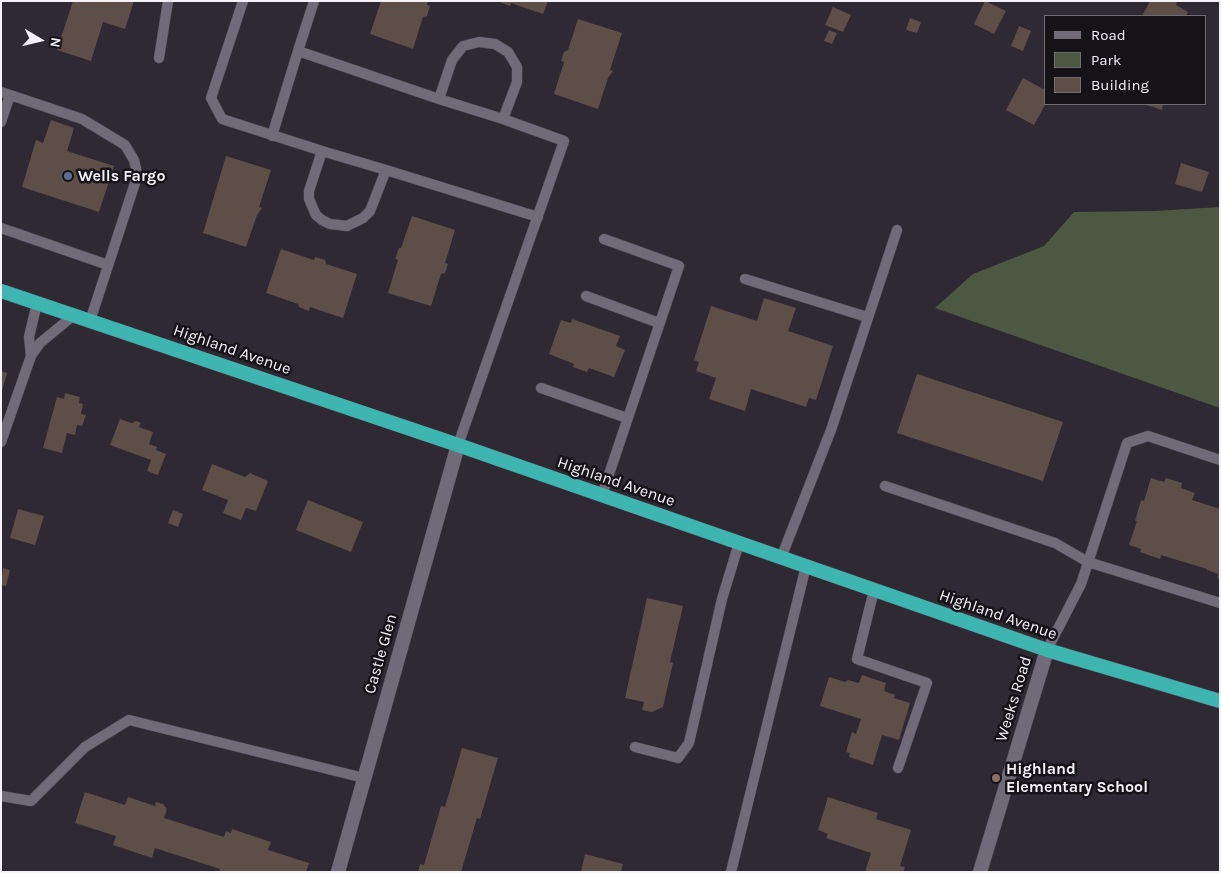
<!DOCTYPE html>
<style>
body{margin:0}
#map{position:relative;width:1221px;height:873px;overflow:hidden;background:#2f2934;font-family:Karla,sans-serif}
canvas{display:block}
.frame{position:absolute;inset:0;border:2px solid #f5f1f9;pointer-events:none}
.legend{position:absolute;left:1044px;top:15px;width:162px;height:90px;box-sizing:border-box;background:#161318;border:1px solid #6f6c72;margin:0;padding:6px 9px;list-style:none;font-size:15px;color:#f5f1f9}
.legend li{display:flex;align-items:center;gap:10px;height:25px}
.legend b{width:25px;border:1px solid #6f6c72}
.north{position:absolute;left:15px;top:15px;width:50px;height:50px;-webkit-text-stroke:4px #161318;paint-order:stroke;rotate:99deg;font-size:14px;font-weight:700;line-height:20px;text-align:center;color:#f5f1f9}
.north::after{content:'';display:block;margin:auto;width:18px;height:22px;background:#f5f1f9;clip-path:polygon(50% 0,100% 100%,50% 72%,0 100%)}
</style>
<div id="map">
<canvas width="1221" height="873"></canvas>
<div class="frame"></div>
<ul class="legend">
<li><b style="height:6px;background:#716a78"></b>Road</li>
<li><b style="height:14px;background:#4d5843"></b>Park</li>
<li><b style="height:14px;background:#5d4e48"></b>Building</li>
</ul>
<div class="north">N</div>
</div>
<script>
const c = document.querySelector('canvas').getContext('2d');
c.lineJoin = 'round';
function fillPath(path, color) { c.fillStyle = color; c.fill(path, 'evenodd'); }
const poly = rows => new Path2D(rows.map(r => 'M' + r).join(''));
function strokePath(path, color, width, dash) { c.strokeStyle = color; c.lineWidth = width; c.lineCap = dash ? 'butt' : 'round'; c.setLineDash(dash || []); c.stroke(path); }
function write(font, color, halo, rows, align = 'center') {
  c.font = font + ' Karla,sans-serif'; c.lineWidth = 5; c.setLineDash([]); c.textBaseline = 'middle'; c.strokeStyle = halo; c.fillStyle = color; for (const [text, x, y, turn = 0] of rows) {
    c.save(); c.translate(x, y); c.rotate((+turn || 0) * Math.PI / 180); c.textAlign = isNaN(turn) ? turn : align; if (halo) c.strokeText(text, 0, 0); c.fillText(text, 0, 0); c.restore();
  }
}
const green = poly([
 [1220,207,1220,408,935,308,973,274,1044,246,1074,212,1155,211]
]);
const building = poly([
 [73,1,134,1,125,29,103,22,91,61,57,50],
 [381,1,428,1,427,5,430,6,427,16,423,17,413,49,370,34],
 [497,1,548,1,543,14,511,3,510,6],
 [985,1,1006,11,994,34,974,24],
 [1150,1,1177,1,1176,5,1188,12,1186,16,1142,16],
 [833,7,851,15,843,32,825,25],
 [910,18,921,22,917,33,906,30],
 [578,19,622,33,610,70,613,71,608,78,598,109,554,94,564,62,561,61,564,52,568,50],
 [1019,26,1031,31,1023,51,1011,46],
 [829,30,837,33,832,44,824,41],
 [1023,78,1045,90,1045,105,1034,125,1006,110],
 [1143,104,1163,104,1162,110],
 [51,120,74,128,67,151,114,166,99,212,22,187,36,140,43,143],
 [226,156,271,170,259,207,262,208,257,215,246,247,203,233],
 [1181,163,1209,172,1202,192,1175,184],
 [412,216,455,230,445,263,448,264,445,273,441,274,431,306,388,293,398,260,395,259,399,248,401,248],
 [281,249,314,260,315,257,325,260,326,264,357,274,343,318,310,307,309,311,299,307,298,304,266,293],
 [764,298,796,308,788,331,833,346,816,400,809,398,806,407,751,389,745,411,709,399,716,378,696,371,699,362,694,360,711,306,757,321],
 [572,319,620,336,616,346,625,350,614,377,589,368,587,372,573,367,574,364,549,354,561,320,571,323],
 [1,371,7,373,2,391,1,391],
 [917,374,1063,422,1043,481,897,433],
 [65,393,80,397,79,403,83,404,81,414,86,415,82,426,77,425,75,435,67,433,62,453,43,448,57,397,64,399],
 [120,419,132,423,136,421,141,423,139,427,153,432,149,444,157,447,156,450,166,454,158,475,147,471,151,460,110,445],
 [212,464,245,477,250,473,268,481,256,511,246,508,241,520,223,513,228,500,202,490],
 [1151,478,1164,482,1166,478,1182,483,1181,488,1195,493,1192,500,1220,509,1220,579,1217,578,1218,574,1207,570,1207,569,1161,555,1160,559,1140,552,1141,549,1129,545,1137,521,1135,521,1141,500,1144,501],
 [308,500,363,522,351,552,296,530],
 [18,509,44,516,35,545,10,538],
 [173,510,183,514,178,527,168,523],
 [3,568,10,570,6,586,1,585],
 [647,598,683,606,670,662,673,663,663,707,652,712,642,710,644,702,625,698],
 [862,675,886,683,884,691,895,695,894,698,910,703,899,740,882,735,873,765,849,757,850,753,846,752,852,732,856,734,861,719,820,706,829,677,845,682,848,680,859,683],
 [462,748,498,758,480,819,477,818,461,872,418,872,420,864,424,865,441,806,445,807],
 [85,792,125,805,128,797,155,806,156,802,163,804,167,809,164,818,224,837,226,831,231,833,232,829,271,842,268,850,309,863,306,872,219,872,220,869,155,848,152,858,113,845,116,836,75,823],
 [828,797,878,813,876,819,911,830,900,866,905,867,903,872,865,872,871,853,826,838,828,834,818,830],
 [585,854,623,864,621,872,581,872]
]);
const service = poly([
 [243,1,211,98,222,119,322,151,309,191,309,199,316,215,322,220,330,224,347,226,363,218,370,211,386,170,538,217],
 [314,1,298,51,439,99,452,60,463,46,479,42,495,44,508,52,517,67,517,82,503,119,564,141,458,445],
 [159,58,168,1],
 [1,92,10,95,1,122],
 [10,95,82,119,125,145,134,160,137,173,135,183,90,321],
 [439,99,503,119],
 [272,136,298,51],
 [322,151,386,170],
 [1,228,108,265],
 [745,279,867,317],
 [586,296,659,323],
 [37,303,29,337,31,356,40,343,74,315],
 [541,388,627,418],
 [1,442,31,356],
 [885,486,1055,543,1088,562,1220,603],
 [602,495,679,266,604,239],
 [781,558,831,430,897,230],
 [874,590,857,659,927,683,898,768],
 [1047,650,1081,584,1127,443,1148,436,1220,460],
 [635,747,678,758,689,743,722,599,739,543],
 [1,796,31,801,85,747,129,720,364,778],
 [731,872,806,566]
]);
const minor = poly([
 [338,872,458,445],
 [980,872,1047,650]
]);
const trunk = poly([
 [1,291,458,445,1047,650,1220,701]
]);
const markers = [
 [68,176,5,"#5c6f8a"],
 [996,778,5,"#8d6e63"]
];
const poiNames = [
 ["Wells Fargo",78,176],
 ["Highland",1006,769],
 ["Elementary School",1006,787]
];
const streetNames = [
 ["Highland Avenue",232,350,19],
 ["Highland Avenue",616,482,19],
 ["Highland Avenue",998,615,19],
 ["Castle Glen",381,654,-74],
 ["Weeks Road",1014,699,-73]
];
fillPath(green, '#4d5843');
fillPath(building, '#5d4e48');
strokePath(service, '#4c4751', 11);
strokePath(minor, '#4c4751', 15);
strokePath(trunk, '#4c4751', 15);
strokePath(service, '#716a78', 10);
strokePath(minor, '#716a78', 14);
strokePath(trunk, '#3eb5b1', 14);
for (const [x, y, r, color] of markers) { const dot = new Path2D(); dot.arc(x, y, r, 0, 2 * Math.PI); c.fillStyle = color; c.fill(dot); strokePath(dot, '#161318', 2); }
write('bold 16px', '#f5f1f9', '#161318', poiNames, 'left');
write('16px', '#f5f1f9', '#161318', streetNames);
</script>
